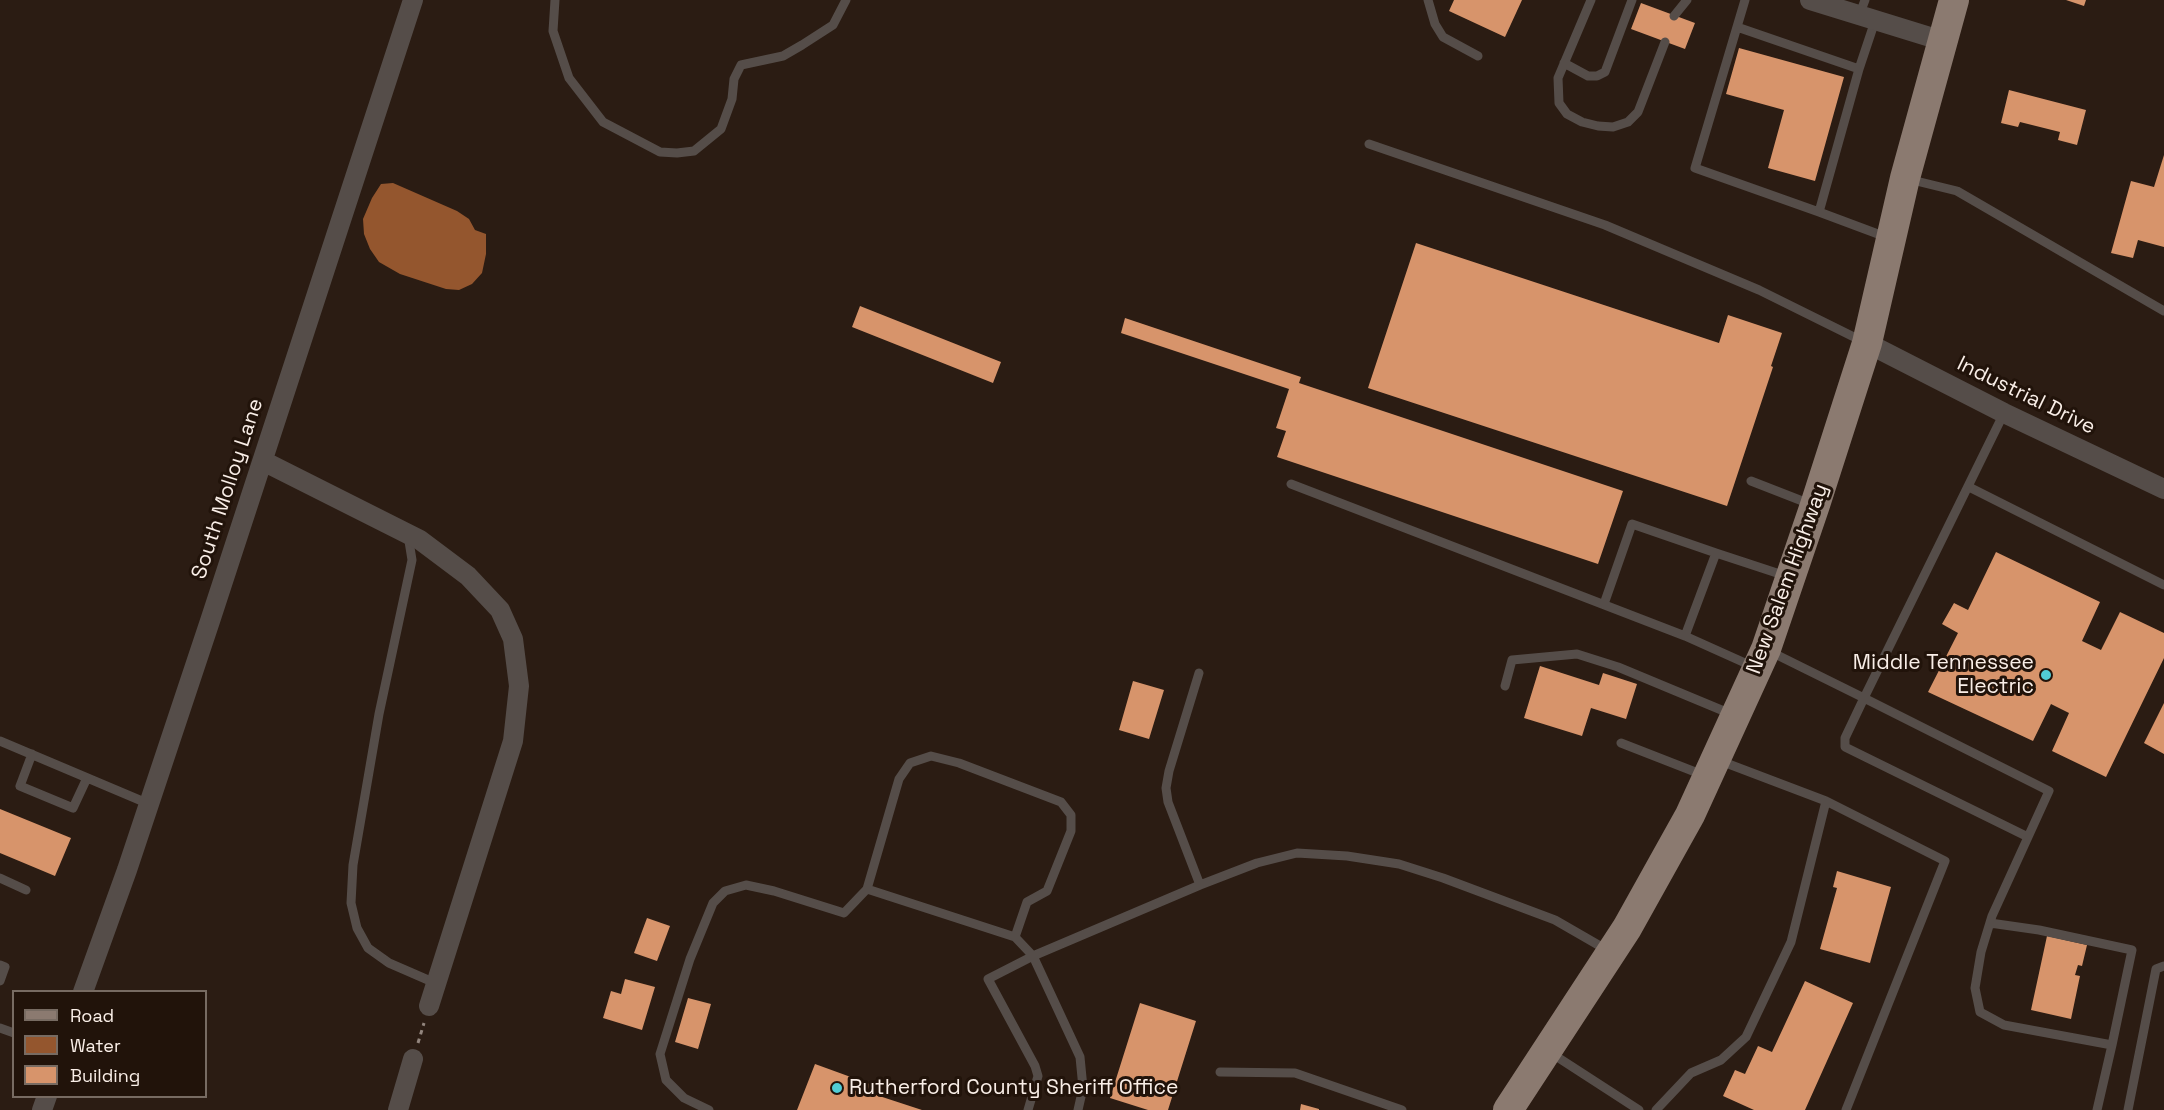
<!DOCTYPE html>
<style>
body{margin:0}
#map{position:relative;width:2164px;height:1110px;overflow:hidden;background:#2b1c13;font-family:"Space Grotesk",sans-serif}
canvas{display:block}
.legend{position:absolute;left:12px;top:990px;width:195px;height:108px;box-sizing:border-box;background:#21130a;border:2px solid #776b62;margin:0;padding:8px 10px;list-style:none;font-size:18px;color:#f9eee7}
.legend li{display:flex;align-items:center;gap:12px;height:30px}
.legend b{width:30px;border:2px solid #776b62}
</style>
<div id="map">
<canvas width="2164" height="1110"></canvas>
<ul class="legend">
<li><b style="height:8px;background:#8b7a70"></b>Road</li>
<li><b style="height:16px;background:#94562e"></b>Water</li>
<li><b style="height:16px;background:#d7946b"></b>Building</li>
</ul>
</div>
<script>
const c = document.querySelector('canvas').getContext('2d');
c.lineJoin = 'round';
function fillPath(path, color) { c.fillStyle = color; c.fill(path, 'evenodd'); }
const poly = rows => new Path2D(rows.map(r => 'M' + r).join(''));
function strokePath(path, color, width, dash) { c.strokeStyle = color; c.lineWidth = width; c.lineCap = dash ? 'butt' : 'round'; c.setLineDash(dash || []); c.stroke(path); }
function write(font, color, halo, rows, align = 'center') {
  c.font = font + ' "Space Grotesk",sans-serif'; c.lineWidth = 6; c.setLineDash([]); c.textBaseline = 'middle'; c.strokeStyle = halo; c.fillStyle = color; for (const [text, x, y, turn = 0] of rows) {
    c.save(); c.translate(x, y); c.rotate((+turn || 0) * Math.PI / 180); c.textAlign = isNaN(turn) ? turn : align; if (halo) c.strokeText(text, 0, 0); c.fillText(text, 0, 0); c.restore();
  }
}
const water = poly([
 [393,183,457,211,469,219,475,230,486,234,486,254,482,273,472,284,459,290,446,289,400,274,379,262,370,249,364,234,363,219,372,198,381,184]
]);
const building = poly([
 [1454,0,1522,0,1505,37,1449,11],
 [2066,0,2086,0,2084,6],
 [1641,3,1695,23,1685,49,1631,29],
 [1739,48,1844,77,1815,181,1768,168,1784,110,1726,94],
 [2009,90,2086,110,2077,145,2058,140,2060,132,2020,122,2018,127,2001,123],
 [2164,155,2164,247,2138,240,2133,258,2111,253,2131,181,2154,187],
 [1416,243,1719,343,1728,315,1782,333,1771,366,1773,367,1727,506,1368,388],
 [860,306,1001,362,993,383,852,327],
 [1125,318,1301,377,1299,383,1623,491,1598,564,1277,457,1286,431,1276,428,1289,389,1121,333],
 [1996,552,2100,602,2082,641,2101,650,2120,612,2164,633,2164,658,2106,777,2052,751,2069,713,2051,704,2033,741,1928,692,1958,633,1942,624,1954,603,1968,610],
 [1540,666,1599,685,1603,673,1637,684,1626,719,1591,708,1582,736,1524,718],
 [1133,681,1164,690,1149,739,1119,730],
 [2164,703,2164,754,2144,743],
 [0,809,71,838,55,876,0,853],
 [1837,871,1891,887,1870,963,1820,949,1837,888,1833,887],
 [647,918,670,926,657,961,634,953],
 [2047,936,2087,945,2082,966,2078,965,2075,975,2080,976,2071,1019,2031,1010],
 [625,979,655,987,642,1030,603,1018,611,991,621,994],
 [1805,981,1853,1003,1805,1110,1754,1110,1723,1096,1735,1070,1745,1074,1758,1046,1772,1052],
 [688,998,711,1004,698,1049,675,1042],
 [1140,1003,1196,1021,1168,1110,1148,1110,1110,1098],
 [815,1064,870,1084,867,1092,922,1110,797,1110],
 [1301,1104,1319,1109,1319,1110,1300,1110]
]);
const path = poly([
 [418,1043,424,1023]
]);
const service = poly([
 [555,0,553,31,569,78,603,122,660,152,677,153,694,151,721,129,732,99,734,79,741,65,783,56,802,45,833,25,846,0],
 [1428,0,1435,24,1443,37,1478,56],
 [1591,0,1558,78,1559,103,1567,114,1582,122,1598,126,1613,127,1628,122,1638,112,1665,42],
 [1745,0,1695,168,1819,212],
 [1674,16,1687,0],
 [1859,16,1865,0],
 [1875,21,1859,69,1819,212,1886,237],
 [1737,27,1859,69],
 [1564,63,1588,76,1597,76,1605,72,1632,0],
 [1369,144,1605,225,1759,290,1862,341],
 [1908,179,1957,191,2164,311],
 [1751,481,1810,504],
 [1291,484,1685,636],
 [1969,487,2164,585],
 [408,535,412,560,379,714,353,865,351,903,357,928,368,948,389,963,435,983],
 [1604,604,1632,524,1716,553],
 [1769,651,1864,698,2004,413],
 [1754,667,1685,636,1716,553,1786,576],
 [1199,673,1169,771,1166,788,1168,802,1200,885],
 [1505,686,1512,660,1577,654,1618,667,1731,714],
 [0,741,149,804],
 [1621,743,1703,775],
 [32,754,20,786,73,808,87,778],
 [1826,801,1945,861,1846,1110],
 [2028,837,1845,747,1845,738,1864,698,2049,791,1992,916,1981,952,1975,988,1980,1012,2004,1025,2112,1045,2097,1110],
 [0,878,26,890],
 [1990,923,2039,930,2132,950,2112,1045],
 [1015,937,1033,956,988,979,1035,1066,1038,1076,1028,1110],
 [0,965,5,967,0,981],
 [0,1028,14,1033],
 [1551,1053,1639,1110],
 [1220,1072,1295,1073,1402,1110],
 [709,1110,684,1098,666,1080,660,1054,690,959,713,903,725,891,746,885,774,891,844,913,867,889,899,779,910,763,931,756,959,763,1061,802,1071,815,1071,831,1047,891,1027,902,1015,937,867,889],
 [1078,1110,1083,1088,1080,1057,1033,956,1200,885,1257,863,1297,853,1347,856,1399,864,1443,878,1555,920,1607,950],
 [1656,1110,1691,1073,1721,1060,1746,1037,1791,942,1826,801,1718,760],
 [2128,1110,2156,969,2164,966]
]);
const minor = poly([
 [1810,0,1943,41],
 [1867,343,2004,413,2164,489],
 [263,461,420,540,468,576,500,610,513,639,519,686,513,741,429,1006],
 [83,992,127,870,210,621,413,0],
 [42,1110,47,1096],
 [398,1110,413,1059]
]);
const primary = poly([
 [1508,1110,1627,928,1690,815,1766,649,1815,505,1867,343,1905,178,1954,0]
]);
const markers = [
 [2046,675,6,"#51ccd5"],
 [837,1088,6,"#51ccd5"]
];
const streetNames = [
 ["Industrial Drive",2026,396,26],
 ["South Molloy Lane",228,489,-72],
 ["New Salem Highway",1788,579,-70]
];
const poiNames = [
 ["Middle Tennessee",2034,663],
 ["Electric",2034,687],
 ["Rutherford County Sheriff Office",849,1088,"left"]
];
fillPath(water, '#94562e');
fillPath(building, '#d7946b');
strokePath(path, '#92857d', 3, [4.5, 4.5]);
strokePath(service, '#554d49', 9);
strokePath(minor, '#554d49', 20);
strokePath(primary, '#8b7a70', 30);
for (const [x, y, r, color] of markers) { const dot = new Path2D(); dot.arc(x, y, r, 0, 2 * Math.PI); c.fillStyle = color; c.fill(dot); strokePath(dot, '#21130a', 2); }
write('21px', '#f9eee7', '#21130a', streetNames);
write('21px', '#f9eee7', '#21130a', poiNames, 'right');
</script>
